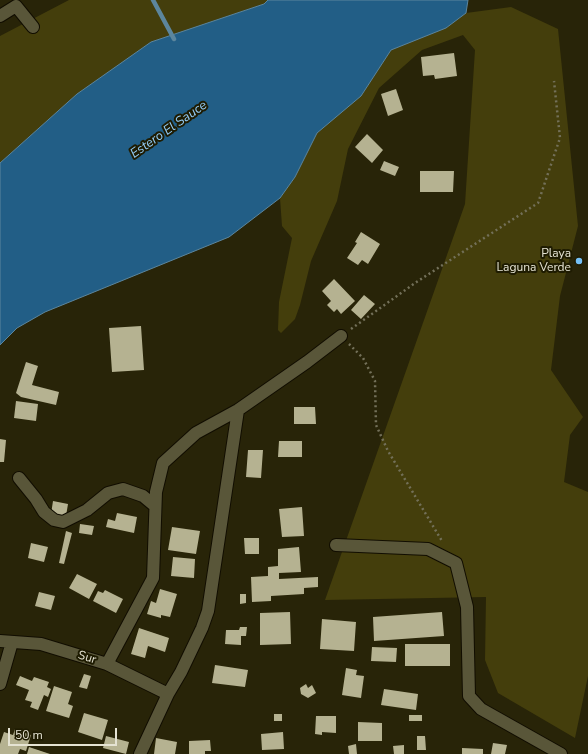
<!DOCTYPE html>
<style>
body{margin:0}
#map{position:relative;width:588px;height:754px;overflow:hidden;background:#282408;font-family:"Nunito Sans",sans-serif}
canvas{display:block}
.scale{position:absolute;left:8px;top:728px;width:109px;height:18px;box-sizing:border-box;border:2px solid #e5e3d3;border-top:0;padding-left:5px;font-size:12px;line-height:14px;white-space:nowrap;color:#e5e3d3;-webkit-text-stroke:3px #1e1b01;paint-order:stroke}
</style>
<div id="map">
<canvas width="588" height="754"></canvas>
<div class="scale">50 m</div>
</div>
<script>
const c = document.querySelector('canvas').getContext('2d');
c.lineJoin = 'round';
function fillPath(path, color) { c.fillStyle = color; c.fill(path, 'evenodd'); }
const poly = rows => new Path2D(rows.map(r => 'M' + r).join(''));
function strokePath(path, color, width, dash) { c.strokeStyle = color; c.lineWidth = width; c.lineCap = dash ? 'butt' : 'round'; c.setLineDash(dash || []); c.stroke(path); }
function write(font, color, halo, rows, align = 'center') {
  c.font = font + ' "Nunito Sans",sans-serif'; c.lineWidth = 4; c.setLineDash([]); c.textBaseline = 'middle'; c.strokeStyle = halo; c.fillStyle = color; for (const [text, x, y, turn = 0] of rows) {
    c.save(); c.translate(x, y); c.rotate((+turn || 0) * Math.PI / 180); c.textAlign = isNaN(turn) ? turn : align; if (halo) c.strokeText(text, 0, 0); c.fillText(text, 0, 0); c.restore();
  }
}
const green = poly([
 [69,0,268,0,264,4,151,42,77,94,0,163,0,36],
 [511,7,558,29,578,226,560,296,551,370,583,417,570,435,564,482,588,492,588,676,575,738,498,693,485,660,486,597,325,600,465,204,475,50,463,35,422,50,379,88,348,149,337,201,311,261,300,305,295,319,281,333,278,330,279,302,292,238,282,226,280,198,295,177,317,133,363,93,391,50,446,28,466,13]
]);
const water = poly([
 [268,0,468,0,466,13,446,28,391,50,361,96,317,133,295,177,280,198,229,237,45,312,17,328,0,345,0,163,77,94,151,42,264,4,268,0]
]);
const stream = poly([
 [153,0,174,39]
]);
const building = poly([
 [454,53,457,76,435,79,434,75,423,76,421,57],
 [396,89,403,110,388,116,381,94],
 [367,134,383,150,372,163,355,147],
 [384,161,399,167,395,176,380,170],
 [420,171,454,171,453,192,420,192],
 [361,232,380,244,368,264,362,260,358,265,347,258,357,243,355,242],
 [334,279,355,301,341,314,337,309,334,312,327,305,331,301,322,291],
 [364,295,375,304,361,319,351,310],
 [141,326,144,370,112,372,109,328],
 [26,362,38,366,32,385,59,392,56,405,21,397,16,393],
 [16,401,38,404,36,421,14,418],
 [294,407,315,407,316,424,294,424],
 [0,439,6,440,4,462,0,462],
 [279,441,302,441,302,457,278,457],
 [248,450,263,450,261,478,246,477],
 [53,501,68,504,66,516,51,514],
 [302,507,304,536,282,537,279,509],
 [117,513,137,517,134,533,106,527,108,519,115,521],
 [80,524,94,526,92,535,79,533],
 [172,527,200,531,196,554,168,550],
 [66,531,72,533,64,564,59,563],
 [244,538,259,538,259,554,245,554],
 [31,543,48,547,44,562,28,558],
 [299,547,301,572,279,573,279,579,318,577,318,587,304,588,304,594,271,596,271,601,252,602,251,577,268,576,268,567,278,566,278,549],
 [173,557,195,559,194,578,171,576],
 [77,574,97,584,89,599,69,588],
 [160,589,177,594,170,617,161,615,161,618,147,614,151,601,156,603],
 [105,590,123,599,116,613,93,601,98,591,103,593],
 [39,592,55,596,51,610,35,606],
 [240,594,246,594,246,603,240,604],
 [290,612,291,644,260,645,260,613],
 [442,612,444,636,374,641,373,617],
 [322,619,356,622,354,651,320,649],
 [240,627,247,627,246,636,241,636,241,645,225,644,226,630,239,630],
 [139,628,169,638,165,652,148,646,145,658,131,654],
 [405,644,450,644,450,666,405,666],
 [372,647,397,648,396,662,371,661],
 [215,665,248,670,245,687,212,683],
 [346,668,357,670,356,675,364,676,361,698,342,695],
 [84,674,91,676,87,689,79,687],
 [20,676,32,681,34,677,49,682,47,687,51,689,48,697,44,695,38,710,30,707,32,702,25,700,29,690,16,685],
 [306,684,308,688,312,685,316,693,308,698,301,694,300,688],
 [54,686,72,692,68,704,73,706,69,718,46,711],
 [384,689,418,694,416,710,381,705],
 [84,713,108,720,102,740,78,732],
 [274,714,282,714,282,721,274,721],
 [409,715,422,715,422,721,409,721],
 [316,716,336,716,336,733,322,732,322,735,315,734],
 [358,722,382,723,382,741,358,741],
 [15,729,31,735,26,751,20,749,18,754,0,754,0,744,4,732,13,735],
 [283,732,284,749,262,750,261,734],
 [106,736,129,742,126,754,103,748],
 [417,736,425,736,426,750,417,750],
 [156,738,177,742,175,754,154,754],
 [210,740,211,751,205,751,205,754,189,754,189,741],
 [493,743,507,745,505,754,491,754],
 [356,744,357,754,349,754,348,746],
 [404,745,404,754,394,754,393,746],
 [29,747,50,754,27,754],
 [462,748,483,749,483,754,462,754]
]);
const path = poly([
 [351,329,415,283,538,203,560,138,554,81],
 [349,344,363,358,375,381,376,425,388,451,442,541]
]);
const minor = poly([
 [0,16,16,6,33,27],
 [19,478,36,499,44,512,54,520,63,522,87,510,108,493,123,489,143,496,155,506],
 [336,545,428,549,456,563,467,607,469,696,481,709,561,754],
 [0,641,41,644,107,664,168,694],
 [107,664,153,578,156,492,163,463,196,433,238,410,307,362,341,336],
 [0,684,12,642],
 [140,754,168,694,181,672,202,628,208,611,238,410]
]);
const markers = [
 [579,261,4,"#75c0f6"]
];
const poiNames = [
 ["Playa",571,254],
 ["Laguna Verde",571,268]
];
const streetNames = [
 ["Sur",87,658,17]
];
const waterNames = [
 ["Estero El Sauce",169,130,-35]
];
fillPath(green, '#443e0c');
fillPath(water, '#225e86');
strokePath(water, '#5c869d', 1);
strokePath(stream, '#5c869d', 4.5);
fillPath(building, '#b5b291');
strokePath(minor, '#110d00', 14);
strokePath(path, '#737059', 2.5, [2, 3]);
strokePath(minor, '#595639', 12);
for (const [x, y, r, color] of markers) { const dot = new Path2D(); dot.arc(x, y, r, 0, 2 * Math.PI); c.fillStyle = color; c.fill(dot); strokePath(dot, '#1e1b01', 1.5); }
write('12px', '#e5e3d3', '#1e1b01', poiNames, 'right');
write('12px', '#e5e3d3', '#1e1b01', streetNames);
write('italic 13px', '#93ccf6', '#1e1b01', waterNames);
</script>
